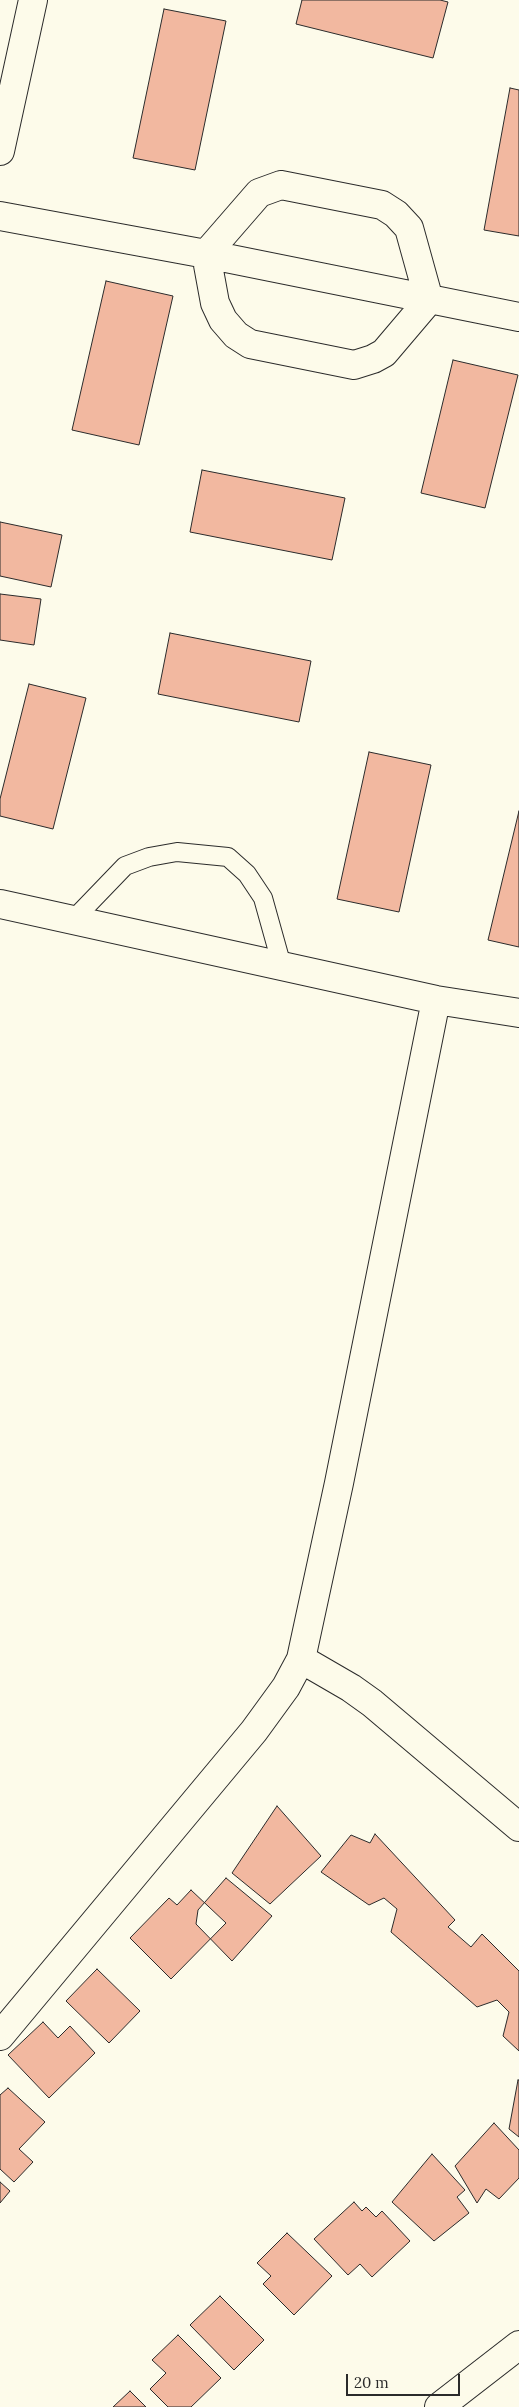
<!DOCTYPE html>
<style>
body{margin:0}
#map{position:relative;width:519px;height:2407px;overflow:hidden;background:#fdfbea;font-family:Lora,serif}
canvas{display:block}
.scale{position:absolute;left:346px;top:2374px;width:114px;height:22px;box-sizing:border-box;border:2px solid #2b2b2b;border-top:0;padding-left:6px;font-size:15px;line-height:18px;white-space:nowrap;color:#2b2b2b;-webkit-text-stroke:4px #fdfbea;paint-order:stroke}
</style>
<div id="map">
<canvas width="519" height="2407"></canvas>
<div class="scale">20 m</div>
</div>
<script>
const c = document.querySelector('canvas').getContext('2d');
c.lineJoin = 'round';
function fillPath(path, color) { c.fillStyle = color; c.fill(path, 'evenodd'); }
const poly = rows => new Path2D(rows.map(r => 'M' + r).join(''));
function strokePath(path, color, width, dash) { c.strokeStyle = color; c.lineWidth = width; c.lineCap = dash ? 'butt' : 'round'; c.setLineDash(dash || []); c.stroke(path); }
const building = poly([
 [302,0,440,0,448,2,433,58,296,24,302,0],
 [164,9,226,21,195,170,133,158,164,9],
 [510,88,519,90,519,236,484,230,510,88],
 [106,281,173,296,139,445,72,430,106,281],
 [453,360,518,375,485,508,421,493,453,360],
 [202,470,345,498,332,560,190,532,202,470],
 [0,522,62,535,51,587,0,576,0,522],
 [0,594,41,599,34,645,0,640,0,594],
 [170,633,311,661,299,722,158,694,170,633],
 [29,684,86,698,53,829,0,816,0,799,29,684],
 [369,752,431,765,399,912,337,899,369,752],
 [519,811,519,947,488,940,519,811],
 [277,1806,321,1856,270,1904,232,1873,277,1806],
 [375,1834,455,1920,448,1927,471,1947,482,1934,519,1971,519,2051,503,2036,509,2012,497,2000,477,2007,391,1932,397,1909,384,1898,369,1905,321,1872,351,1835,370,1843,375,1834],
 [226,1878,272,1916,232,1961,196,1924,198,1910,226,1878],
 [191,1890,226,1923,171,1979,130,1938,169,1898,177,1905,191,1890],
 [97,1969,140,2011,109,2043,66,2001,97,1969],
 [43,2022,58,2038,70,2026,95,2053,49,2098,8,2055,43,2022],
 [518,2080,519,2080,519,2137,509,2129,518,2080],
 [8,2088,45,2122,19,2149,33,2162,14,2182,0,2169,0,2095,8,2088],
 [494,2123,519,2150,519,2178,499,2199,486,2189,477,2203,455,2166,494,2123],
 [432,2154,465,2190,457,2197,469,2213,434,2241,392,2202,432,2154],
 [0,2182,10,2191,0,2203,0,2182],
 [354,2202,362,2211,366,2207,376,2217,382,2211,410,2241,372,2277,360,2264,348,2275,314,2239,354,2202],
 [287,2233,332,2276,294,2315,263,2284,271,2276,257,2263,287,2233],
 [220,2296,264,2340,234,2370,190,2325,220,2296],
 [178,2335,221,2378,191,2407,168,2407,150,2389,166,2373,152,2360,178,2335],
 [130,2391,146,2407,113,2407,130,2391]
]);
const service = poly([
 [73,920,125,866,149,857,177,852,228,857,247,874,263,898,282,966]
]);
const minor = poly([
 [0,151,33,0],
 [281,185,382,205,396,214,409,228,429,300,384,353,373,359,354,365,250,344,236,335,223,320,215,303,206,254,259,193,281,185],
 [0,216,206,254,519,317],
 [0,904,436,1000,519,1013],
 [301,1659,351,1688,372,1703,519,1827],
 [0,2036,254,1731,286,1687,301,1659,339,1483,436,1000]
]);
const primary = poly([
 [439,2407,519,2345]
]);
fillPath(building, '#f2b8a0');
strokePath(building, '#2b2b2b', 1);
strokePath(service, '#2b2b2b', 20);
strokePath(minor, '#2b2b2b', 30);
strokePath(primary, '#2b2b2b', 30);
strokePath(service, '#fdfbea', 18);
strokePath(minor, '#fdfbea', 28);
strokePath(primary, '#fdfbea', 28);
</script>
